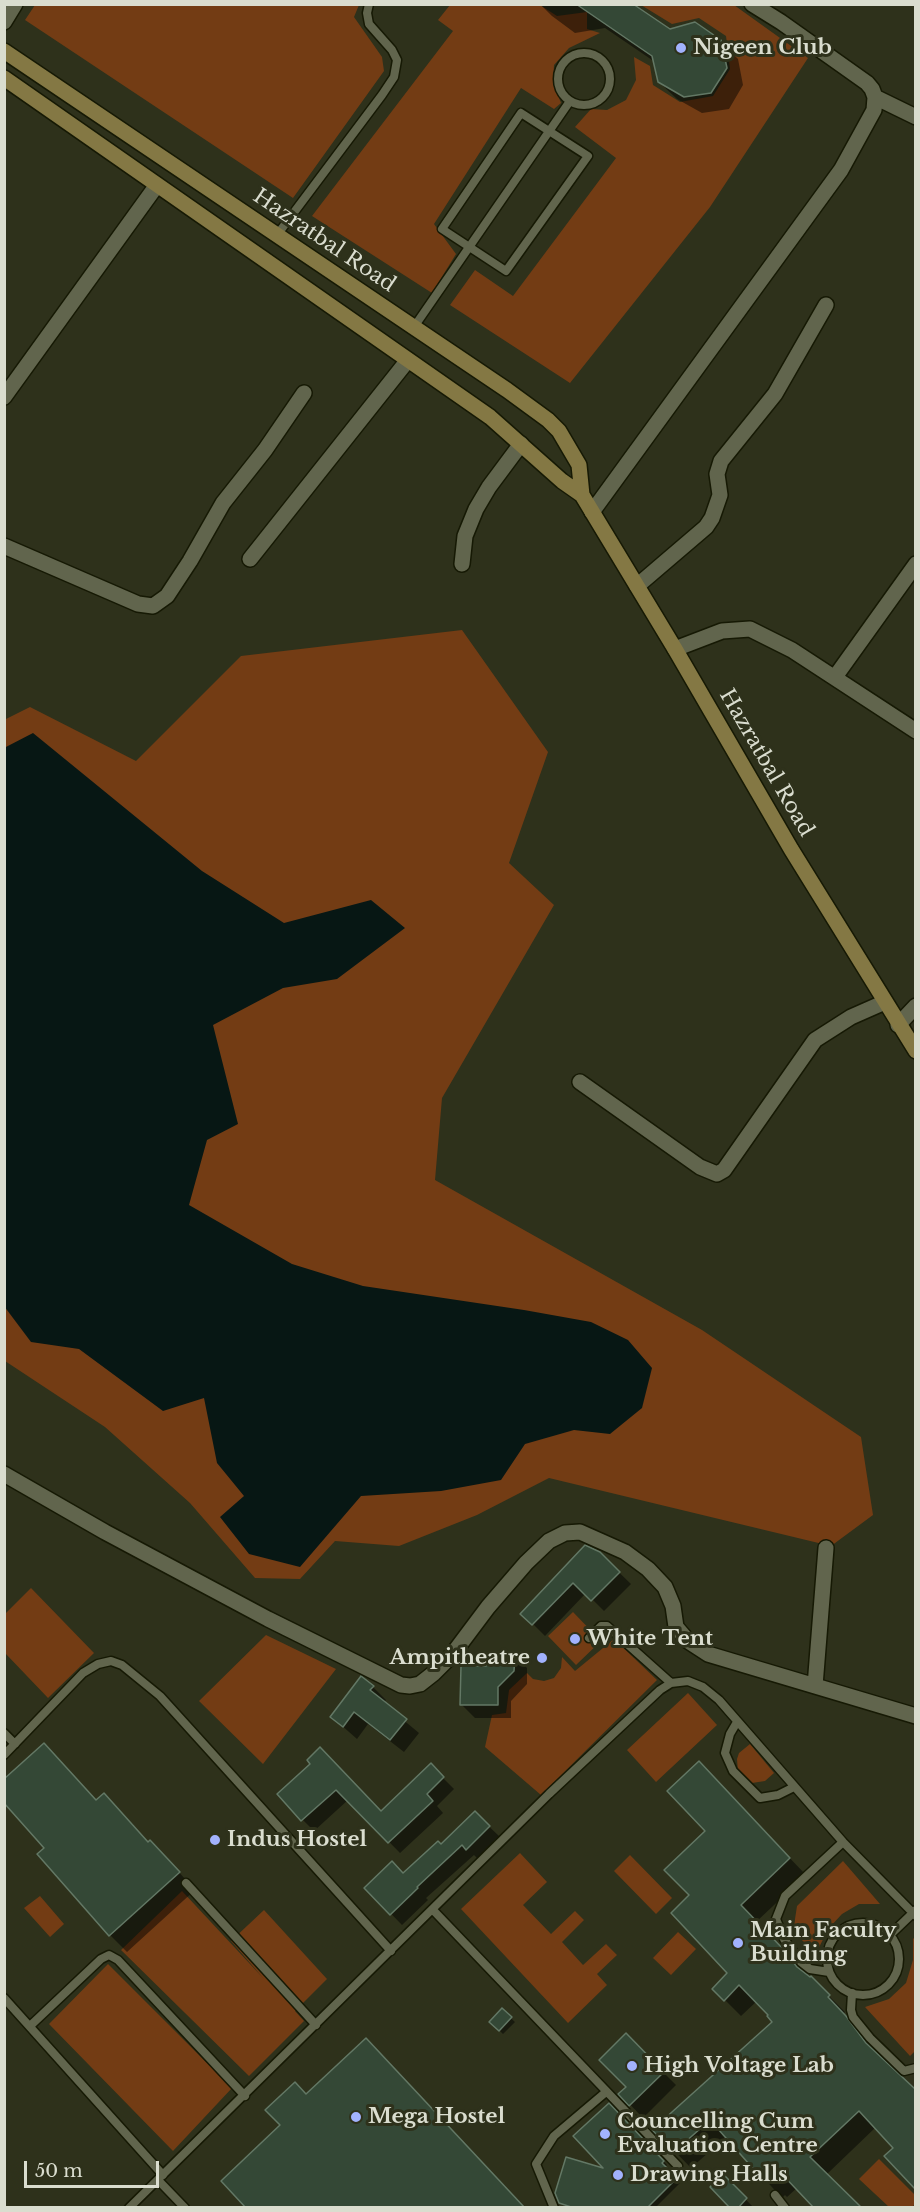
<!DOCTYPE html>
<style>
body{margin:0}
#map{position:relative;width:920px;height:2212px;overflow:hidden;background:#2e311b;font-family:"Libre Baskerville",serif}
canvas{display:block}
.frame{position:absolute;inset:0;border:6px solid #daddcf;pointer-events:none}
.scale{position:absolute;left:24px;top:2161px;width:135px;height:27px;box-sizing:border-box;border:3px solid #daddcf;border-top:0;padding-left:8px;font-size:18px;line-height:21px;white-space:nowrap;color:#daddcf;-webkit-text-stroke:4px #2e311b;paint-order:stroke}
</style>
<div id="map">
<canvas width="920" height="2212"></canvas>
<div class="frame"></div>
<div class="scale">50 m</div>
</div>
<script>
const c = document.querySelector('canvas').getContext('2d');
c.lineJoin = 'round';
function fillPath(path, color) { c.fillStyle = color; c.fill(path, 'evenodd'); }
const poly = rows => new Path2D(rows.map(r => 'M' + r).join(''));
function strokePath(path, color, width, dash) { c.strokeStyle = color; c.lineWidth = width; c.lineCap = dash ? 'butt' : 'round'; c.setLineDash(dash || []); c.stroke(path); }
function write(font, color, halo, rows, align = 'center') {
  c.font = font + ' "Libre Baskerville",serif'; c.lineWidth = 6; c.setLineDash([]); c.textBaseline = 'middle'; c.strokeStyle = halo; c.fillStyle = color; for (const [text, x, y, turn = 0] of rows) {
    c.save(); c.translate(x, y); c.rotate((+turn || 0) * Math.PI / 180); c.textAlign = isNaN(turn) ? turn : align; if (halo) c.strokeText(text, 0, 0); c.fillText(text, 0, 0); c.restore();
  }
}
const green = poly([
 [35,5,359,5,354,17,382,57,384,71,293,198,25,20],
 [450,5,540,5,557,16,587,12,587,29,600,33,569,48,554,65,553,83,561,103,554,109,521,88,434,224,456,254,432,293,312,216,453,31,438,20],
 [641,5,734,5,808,58,710,207,570,383,450,305,475,270,513,296,616,158,575,127,591,109,607,110,626,100,636,80,634,57,650,66,653,85,680,102,713,96,730,69,726,36,699,18,672,24],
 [462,630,548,752,509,863,554,905,442,1098,435,1180,702,1330,861,1437,873,1515,831,1546,549,1478,477,1515,399,1546,335,1541,300,1579,255,1578,190,1503,105,1427,5,1361,4,720,30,707,136,761,241,656],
 [31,1588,94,1653,48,1698,5,1653,5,1614],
 [573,1612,601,1641,576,1665,548,1636],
 [266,1635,336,1669,263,1764,199,1701],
 [614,1639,657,1680,541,1795,485,1747,492,1715,506,1713,509,1690,527,1673,533,1679,544,1681,554,1678,561,1668,562,1657,575,1671],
 [688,1693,717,1725,656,1782,627,1750],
 [750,1744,774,1773,765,1781,752,1783,747,1781,738,1772,737,1759,739,1753],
 [520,1853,547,1882,523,1905,551,1934,575,1911,584,1920,562,1942,583,1965,606,1944,617,1955,597,1974,607,1985,568,2023,461,1909],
 [630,1855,672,1898,656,1914,614,1871],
 [843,1861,880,1904,859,1904,842,1914,829,1928,816,1953,793,1932,797,1906],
 [182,1891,264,1979,231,1941,264,1910,327,1979,295,2011,304,2021,249,2076,121,1950],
 [40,1896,64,1924,50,1937,24,1908],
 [678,1932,696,1949,671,1975,653,1958],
 [913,1938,916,1941,916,2050,910,2056,865,2007,889,1999,906,1983,913,1960],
 [108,1964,232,2088,173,2151,49,2024],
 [879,2159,915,2195,915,2204,912,2207,889,2207,859,2179]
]);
const water = poly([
 [33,733,202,871,284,923,371,900,405,928,337,979,283,988,213,1025,238,1124,207,1140,189,1205,292,1264,363,1286,524,1310,591,1322,628,1340,652,1368,642,1408,610,1434,574,1430,525,1444,501,1480,441,1491,361,1496,300,1567,249,1554,220,1517,244,1496,217,1463,204,1398,163,1411,79,1349,31,1342,4,1306,4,748]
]);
const shadow = poly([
 [540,4,630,4,670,30,720,41,738,59,743,85,729,109,702,113,677,99,659,82,655,62,605,28,575,33,552,16],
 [599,1553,631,1584,604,1611,586,1593,545,1636,523,1614],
 [515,1655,527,1668,527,1684,511,1701,511,1718,475,1718,462,1705,486,1667],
 [373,1687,386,1700,383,1703,419,1733,404,1752,368,1724,357,1739,332,1717],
 [312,1764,382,1813,431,1766,454,1789,437,1806,443,1813,400,1853,348,1800,314,1831,303,1820,279,1794],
 [715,1780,806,1875,756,1922,806,1976,811,1978,845,2012,843,2014,862,2035,881,2059,916,2091,916,2187,886,2156,895,2148,876,2127,826,2175,797,2188,787,2197,785,2195,782,2198,726,2137,691,2168,654,2130,775,2022,757,2001,741,2016,714,1989,729,1973,691,1895,707,1831],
 [97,1801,167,1859,195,1890,127,1952,110,1935],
 [475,1813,500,1837,478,1859,474,1855,426,1898,428,1900,402,1925,366,1888,403,1875,442,1846],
 [502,2010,515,2022,503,2034,491,2022],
 [626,2035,676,2085,643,2118,620,2094,628,2087],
 [609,2105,667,2165,665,2167,680,2183,655,2208,568,2208,560,2202,608,2172],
 [723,2176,754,2208,732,2208]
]);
const building = poly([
 [576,4,633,4,670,29,695,22,721,40,727,68,711,93,684,97,658,82,652,56,576,4],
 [585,1545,600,1552,620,1572,591,1601,573,1583,532,1625,520,1614,585,1545],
 [497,1654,515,1654,514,1671,498,1687,498,1705,460,1705,461,1666,486,1666,497,1654],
 [361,1676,374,1686,370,1690,407,1719,390,1740,354,1712,343,1727,330,1717,361,1676],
 [44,1743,96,1800,104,1793,148,1842,150,1840,180,1872,109,1936,37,1854,44,1848,4,1803,4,1779,44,1743],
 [320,1747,381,1811,431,1763,444,1777,427,1794,433,1801,388,1843,336,1790,301,1821,277,1794,310,1764,307,1760,320,1747],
 [699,1761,790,1858,741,1905,784,1950,797,1967,810,1977,811,1976,830,1995,828,1997,846,2016,866,2043,915,2089,915,2189,884,2156,893,2148,859,2111,810,2157,862,2208,814,2208,780,2172,770,2182,768,2179,765,2182,710,2120,674,2152,652,2130,772,2022,767,2016,768,2015,739,1985,724,2001,712,1989,727,1973,671,1913,689,1895,664,1870,705,1831,667,1791,699,1761],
 [475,1811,490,1826,466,1850,462,1845,417,1887,418,1888,390,1915,364,1888,392,1861,403,1873,438,1841,441,1844,475,1811],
 [502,2008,512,2017,499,2031,489,2022,502,2008],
 [626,2033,664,2072,629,2106,618,2094,626,2087,599,2060,626,2033],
 [366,2038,525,2208,246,2208,221,2181,280,2125,265,2110,295,2082,306,2094,366,2038],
 [609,2103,664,2161,662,2163,677,2178,647,2208,574,2208,559,2203,555,2193,566,2157,603,2168,573,2136,609,2103],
 [723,2174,747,2198,738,2208,730,2208,710,2187,723,2174]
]);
const service = poly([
 '558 79a26 26 0 1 1 52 0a26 26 0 1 1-52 0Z',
 [521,113,588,156,506,271,442,229,521,113],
 [277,235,382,95,394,77,397,60,392,50,369,24,367,13,369,4],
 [414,327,570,101],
 [589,1638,601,1626,607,1626,671,1683],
 [737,1722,730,1734,725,1753,733,1771,760,1798,778,1795,794,1787],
 [4,1733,15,1744],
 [4,1755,83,1673,98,1664,111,1661,122,1665,160,1696,391,1951],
 [186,1883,316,2025],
 [433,1910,678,2166],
 '827 1959a36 36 0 1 1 72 0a36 36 0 1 1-72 0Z',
 [890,1935,916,1910],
 [829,1972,810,1969,801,1962,784,1939,776,1919,785,1896,843,1842],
 [852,1993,851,2010,853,2017,870,2038,904,2071,916,2068],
 [4,1998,163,2175],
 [30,2026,101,1959,109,1955,118,1960,245,2096],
 [158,2180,185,2208],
 [775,2195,785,2208],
 [129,2208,549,1794,660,1690,671,1683,688,1681,703,1687,719,1700,843,1842,916,1916],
 [554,2208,536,2164,554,2136,606,2092]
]);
const minor = poly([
 [4,22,15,4],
 [875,97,916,117],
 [4,397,157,185],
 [592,512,841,170,874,110,875,97,872,89,867,83,781,22,752,4],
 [4,546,138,604,153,606,167,596,190,561,223,503,265,450,304,393],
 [250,559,408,360],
 [462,564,465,536,476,509,489,487,521,444],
 [637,586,706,527,712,518,720,495,717,474,721,461,775,394,826,305],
 [675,649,722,631,750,629,792,650,916,731],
 [835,677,916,564],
 [898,1025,916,1006],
 [580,1082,700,1167,717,1174,724,1170,815,1040,851,1017,885,1002],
 [4,1474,105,1532,268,1619,401,1685,410,1686,420,1684,434,1673,452,1655,488,1607,526,1563,549,1541,565,1533,580,1532,625,1552,648,1569,665,1587,673,1606,676,1627,688,1641,708,1654,916,1716],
 [815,1686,826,1548]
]);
const secondary = poly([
 [4,51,507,390,548,420,559,431,579,465,582,495],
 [4,78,490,417,562,481,582,495,675,649,791,849,916,1051]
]);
const markers = [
 [681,48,6,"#a2b2fd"],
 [575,1639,6,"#a2b2fd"],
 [542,1658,6,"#a2b2fd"],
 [215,1840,6,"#a2b2fd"],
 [738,1943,6,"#a2b2fd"],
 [632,2066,6,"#a2b2fd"],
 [356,2117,6,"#a2b2fd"],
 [605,2134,6,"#a2b2fd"],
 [618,2175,6,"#a2b2fd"]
];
const poiNames = [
 ["Nigeen Club",693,48],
 ["White Tent",587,1639],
 ["Ampitheatre",530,1658,"right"],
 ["Indus Hostel",227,1840],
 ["Main Faculty",750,1931],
 ["Building",750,1955],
 ["High Voltage Lab",644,2066],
 ["Mega Hostel",368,2117],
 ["Councelling Cum",617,2122],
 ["Evaluation Centre",617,2146],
 ["Drawing Halls",630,2175]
];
const streetNames = [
 ["Hazratbal Road",324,241,34],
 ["Hazratbal Road",766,763,60]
];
fillPath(green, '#733c14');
fillPath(water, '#071714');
fillPath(shadow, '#0007');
fillPath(building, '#344836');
strokePath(building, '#637865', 1.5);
strokePath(service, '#161904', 11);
strokePath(minor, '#161904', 18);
strokePath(secondary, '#161904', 18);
strokePath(service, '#61654d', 8);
strokePath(minor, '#61654d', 15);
strokePath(secondary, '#847844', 15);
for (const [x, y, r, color] of markers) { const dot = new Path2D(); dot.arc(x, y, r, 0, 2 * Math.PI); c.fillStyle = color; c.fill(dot); strokePath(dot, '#2e311b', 2); }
write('bold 21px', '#daddcf', '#2e311b', poiNames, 'left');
write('21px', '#daddcf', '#2e311b', streetNames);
</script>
